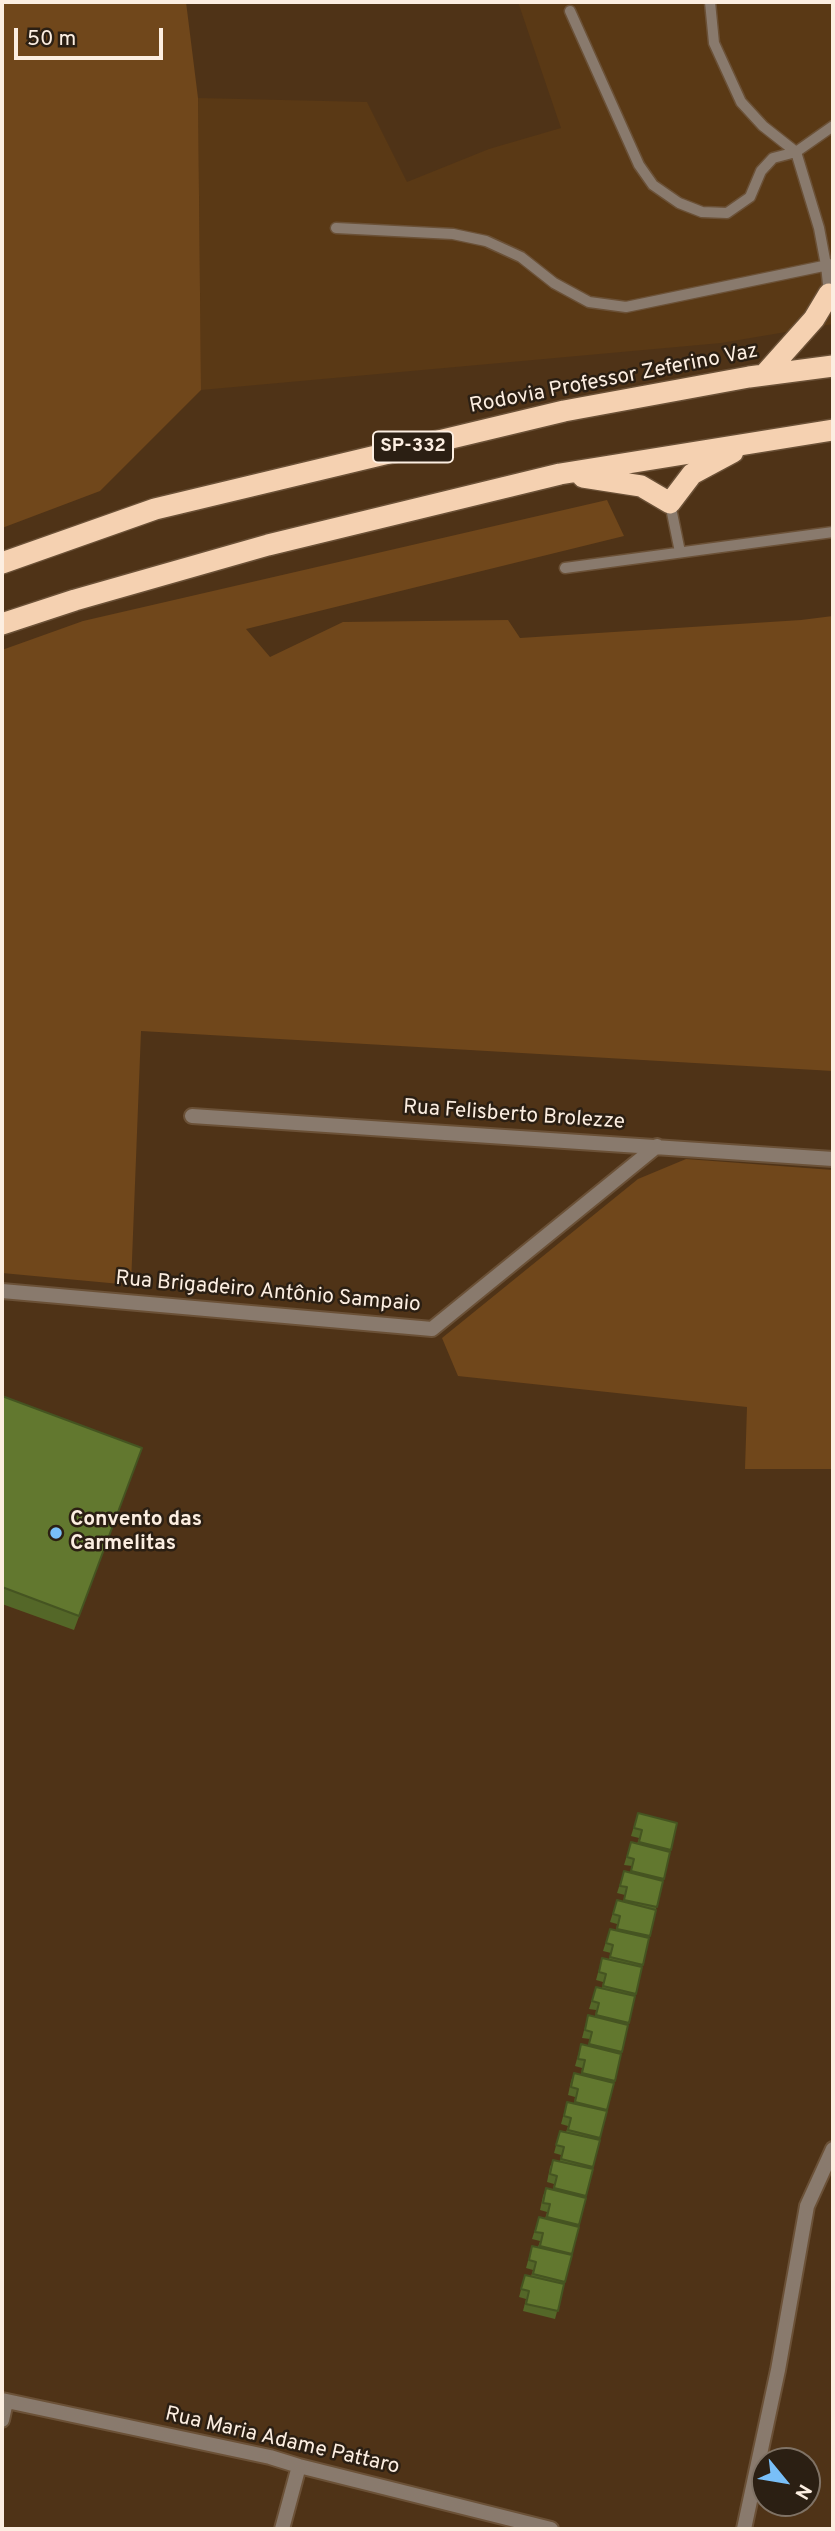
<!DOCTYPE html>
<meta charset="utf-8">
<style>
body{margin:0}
#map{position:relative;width:835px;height:2531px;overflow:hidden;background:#4f3317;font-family:Overpass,sans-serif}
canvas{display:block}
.frame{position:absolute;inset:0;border:4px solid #fceee1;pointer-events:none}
.north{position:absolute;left:751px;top:2447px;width:70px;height:70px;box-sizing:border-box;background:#2b1f13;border:2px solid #7f7265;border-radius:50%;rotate:120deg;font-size:19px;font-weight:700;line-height:28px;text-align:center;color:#fceee1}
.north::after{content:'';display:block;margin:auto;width:24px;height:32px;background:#79bff8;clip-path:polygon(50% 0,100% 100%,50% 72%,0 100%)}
.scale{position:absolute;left:14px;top:28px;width:149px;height:32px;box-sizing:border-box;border:4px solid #fceee1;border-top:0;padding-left:9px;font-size:21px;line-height:24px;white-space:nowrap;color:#fceee1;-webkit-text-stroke:5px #2b1f13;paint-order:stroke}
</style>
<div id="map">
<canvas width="835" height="2531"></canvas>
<div class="frame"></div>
<div class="north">N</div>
<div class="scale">50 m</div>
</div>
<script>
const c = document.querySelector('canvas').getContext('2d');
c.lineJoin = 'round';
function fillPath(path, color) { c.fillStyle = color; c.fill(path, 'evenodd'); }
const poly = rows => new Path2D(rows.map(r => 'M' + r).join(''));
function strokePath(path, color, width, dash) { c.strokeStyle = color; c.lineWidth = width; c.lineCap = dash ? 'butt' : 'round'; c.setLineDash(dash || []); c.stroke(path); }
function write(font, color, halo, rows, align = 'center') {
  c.font = font + ' Overpass,sans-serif'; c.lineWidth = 5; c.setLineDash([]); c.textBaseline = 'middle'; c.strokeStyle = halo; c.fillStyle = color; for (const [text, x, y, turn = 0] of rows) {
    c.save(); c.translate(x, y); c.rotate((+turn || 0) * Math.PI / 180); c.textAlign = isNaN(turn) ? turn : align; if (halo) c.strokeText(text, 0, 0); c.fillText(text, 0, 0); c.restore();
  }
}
const built = poly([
 [518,2,833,2,833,324,721,343,201,390,198,98,367,102,407,182,489,149,561,128]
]);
const green = poly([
 [2,2,186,2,198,98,201,390,100,491,2,528],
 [607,500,624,536,246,629,270,657,343,622,508,620,520,638,801,620,833,616,833,1071,141,1031,131,1285,2,1273,2,650,83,621],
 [686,1159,833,1170,833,1469,745,1469,747,1407,458,1376,442,1338,638,1179]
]);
const lane = poly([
 [710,2,714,43,741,102,763,126,796,152,833,126],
 [570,11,639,165,653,185,679,203,702,212,727,213,750,197,761,171,773,158,796,152,819,228,826,265,829,294],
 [336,228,453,234,486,241,521,257,554,283,589,302,626,307,833,264],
 [670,503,680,552],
 [565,568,833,532]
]);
const street = poly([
 [192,1116,833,1159],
 [2,1291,432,1329,657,1146],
 [2,2400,270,2457,299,2466,551,2529],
 [2,2420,6,2401],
 [282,2529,299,2466],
 [744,2529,778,2370,807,2206,833,2149]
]);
const highway = poly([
 [764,375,814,319,829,294,833,299],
 [583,477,641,486,670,503,692,474,733,452],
 [2,563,155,509,564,411,749,377,833,366],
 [2,624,75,600,268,545,560,474,833,430]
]);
const wall = poly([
 [2,1396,142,1448,74,1630,2,1604],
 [638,1813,677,1823,565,2282,555,2319,523,2311,526,2299,519,2297,525,2275,531,2276,533,2270,526,2268,532,2246,538,2247,540,2241,532,2239,539,2217,545,2219,547,2212,540,2210,543,2196,546,2188,553,2190,554,2184,547,2182,550,2167,553,2160,560,2161,561,2155,554,2153,560,2131,566,2132,568,2126,561,2124,567,2102,574,2103,575,2097,568,2095,571,2081,574,2073,581,2075,582,2068,575,2066,581,2044,588,2046,590,2039,582,2038,588,2015,595,2017,596,2010,589,2009,596,1987,602,1988,603,1982,596,1980,602,1958,609,1959,611,1953,603,1951,610,1929,616,1930,617,1924,610,1922,617,1900,623,1902,625,1895,617,1893,624,1871,630,1873,632,1866,624,1865,631,1842,637,1844,639,1838,631,1836]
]);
const building = poly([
 [2,1396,142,1448,79,1616,2,1587,2,1396],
 [638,1813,677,1823,671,1850,639,1842,642,1830,634,1828,638,1813],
 [631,1842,670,1852,664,1879,631,1871,634,1859,627,1857,631,1842],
 [624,1871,663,1881,657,1907,624,1900,627,1887,620,1886,624,1871],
 [617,1900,656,1910,650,1936,617,1929,620,1916,613,1914,617,1900],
 [610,1929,649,1938,643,1965,610,1957,613,1945,606,1943,610,1929],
 [602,1958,642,1967,636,1994,603,1986,606,1974,599,1972,602,1958],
 [596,1987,635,1996,629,2023,596,2015,599,2003,592,2001,596,1987],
 [588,2015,628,2025,622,2052,589,2044,592,2032,585,2030,588,2015],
 [581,2044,621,2054,615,2081,582,2073,585,2060,578,2059,581,2044],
 [574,2073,614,2083,607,2110,575,2102,578,2089,571,2087,574,2073],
 [567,2102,607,2111,600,2138,568,2130,571,2118,564,2116,567,2102],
 [560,2131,600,2140,593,2167,561,2159,564,2147,556,2145,560,2131],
 [553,2160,593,2169,586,2196,554,2188,557,2176,550,2174,553,2160],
 [546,2188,586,2198,579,2225,547,2217,550,2204,543,2203,546,2188],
 [539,2217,579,2227,572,2254,540,2246,543,2233,535,2232,539,2217],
 [532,2246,572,2255,565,2282,533,2274,536,2262,529,2260,532,2246],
 [525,2275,564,2284,558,2311,526,2304,529,2291,521,2289,525,2275]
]);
const markers = [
 [56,1533,7,"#79bff8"]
];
const shields = [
 [413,447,80]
];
const shieldNames = [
 ["SP-332",413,447]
];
const streetNames = [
 ["Rodovia Professor Zeferino Vaz",614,380,-11],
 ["Rua Felisberto Brolezze",514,1116,4],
 ["Rua Brigadeiro Antônio Sampaio",268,1293,5],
 ["Rua Maria Adame Pattaro",282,2442,13]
];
const poiNames = [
 ["Convento das",70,1521],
 ["Carmelitas",70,1545]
];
fillPath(built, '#5a3915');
fillPath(green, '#70471b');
strokePath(lane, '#6b5137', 13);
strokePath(street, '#6b5137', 18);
strokePath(highway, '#6b5137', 24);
strokePath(lane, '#897a6d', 10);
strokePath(street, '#897a6d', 14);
strokePath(highway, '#f5d1b1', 21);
fillPath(wall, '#546728');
fillPath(building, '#62782f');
strokePath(building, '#455421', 2);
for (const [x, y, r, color] of markers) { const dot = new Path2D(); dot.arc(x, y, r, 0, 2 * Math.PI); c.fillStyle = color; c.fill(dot); strokePath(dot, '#2b1f13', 2.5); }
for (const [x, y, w] of shields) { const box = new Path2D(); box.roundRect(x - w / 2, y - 15.5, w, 31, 5); c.fillStyle = '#2b1f13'; c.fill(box); strokePath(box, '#fceee1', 2); }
write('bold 19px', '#fceee1', null, shieldNames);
write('21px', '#fceee1', '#2b1f13', streetNames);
write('bold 21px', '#fceee1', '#2b1f13', poiNames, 'left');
</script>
